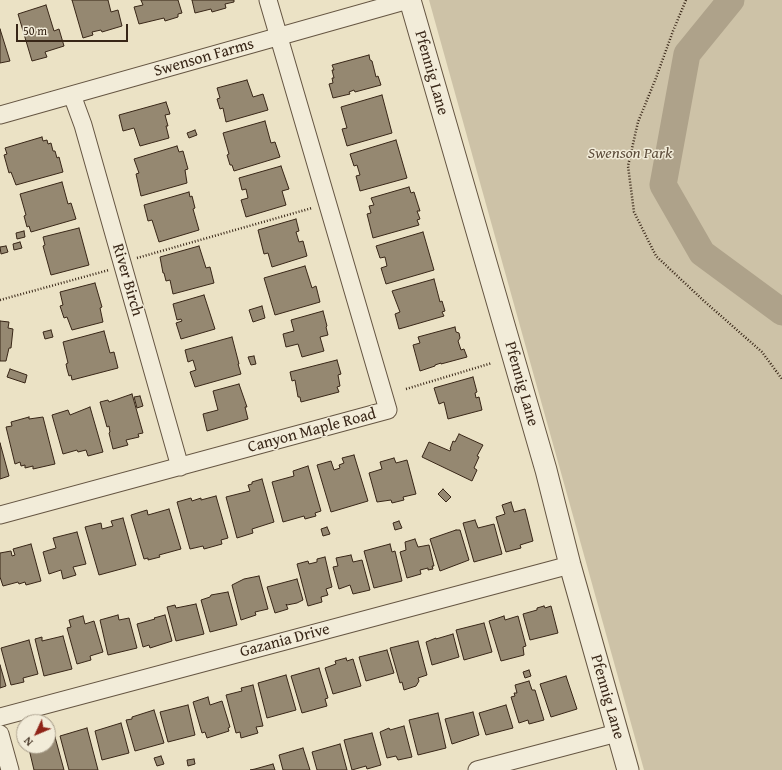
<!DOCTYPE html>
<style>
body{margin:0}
#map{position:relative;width:782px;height:770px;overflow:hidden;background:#ebe2c5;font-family:"Gentium Book Plus",serif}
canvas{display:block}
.north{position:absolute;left:16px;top:714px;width:40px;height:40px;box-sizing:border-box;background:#f2ecd9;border:1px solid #a89d8b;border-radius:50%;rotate:226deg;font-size:11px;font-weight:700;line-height:16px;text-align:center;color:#382617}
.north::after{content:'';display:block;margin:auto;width:14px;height:18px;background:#8f2418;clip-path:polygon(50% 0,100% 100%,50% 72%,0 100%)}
.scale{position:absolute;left:16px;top:24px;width:112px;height:18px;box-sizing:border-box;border:2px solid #382617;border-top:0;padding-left:5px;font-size:12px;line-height:14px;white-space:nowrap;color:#382617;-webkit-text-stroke:3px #f2ecd9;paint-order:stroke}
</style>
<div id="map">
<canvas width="782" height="770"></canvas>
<div class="north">N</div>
<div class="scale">50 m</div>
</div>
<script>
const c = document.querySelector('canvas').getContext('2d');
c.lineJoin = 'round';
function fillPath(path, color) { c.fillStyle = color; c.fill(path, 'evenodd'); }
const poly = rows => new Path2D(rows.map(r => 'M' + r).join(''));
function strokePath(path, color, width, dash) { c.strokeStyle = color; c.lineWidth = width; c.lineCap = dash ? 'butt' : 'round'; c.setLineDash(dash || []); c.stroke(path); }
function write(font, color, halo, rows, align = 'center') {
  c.font = font + ' "Gentium Book Plus",serif'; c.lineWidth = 3; c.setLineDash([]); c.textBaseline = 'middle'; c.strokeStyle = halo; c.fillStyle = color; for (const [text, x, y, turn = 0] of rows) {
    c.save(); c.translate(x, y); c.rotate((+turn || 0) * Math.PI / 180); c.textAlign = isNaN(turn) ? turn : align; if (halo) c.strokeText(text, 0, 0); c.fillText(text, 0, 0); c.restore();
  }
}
const green = poly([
 [429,0,782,0,782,770,644,770]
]);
const river = poly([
 [731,0,687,54,663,185,702,253,782,312]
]);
const building = poly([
 [72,0,108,0,111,12,118,10,122,26,102,32,101,30,92,32,93,35,83,38,72,0],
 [141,0,178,0,182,13,178,14,178,17,165,21,164,18,139,24,134,7,143,5,141,0],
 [192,0,234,0,234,2,225,4,226,8,212,12,211,9,195,13,192,0],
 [46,5,54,31,59,29,64,46,45,52,47,57,32,61,18,14,46,5],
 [0,29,10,61,0,63,0,29],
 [369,55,370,60,372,61,376,77,378,76,381,85,355,92,354,90,349,92,350,94,333,98,329,84,333,83,332,78,334,78,332,70,334,70,332,65,369,55],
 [247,80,253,97,263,94,268,110,226,122,223,108,220,109,217,99,220,98,217,88,247,80],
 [382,95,392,133,347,146,342,129,347,128,341,107,382,95],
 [166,102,170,114,165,115,168,126,166,126,169,138,140,146,134,128,123,131,119,115,166,102],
 [265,121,271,143,275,142,280,157,234,171,232,165,230,165,227,155,229,154,223,133,265,121],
 [195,130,197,135,189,138,187,133,195,130],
 [42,137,43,141,47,140,48,144,51,143,53,151,55,151,57,158,59,157,63,172,16,185,11,172,9,173,4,155,7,154,5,148,42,137],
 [396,140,407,178,360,191,356,176,360,175,357,165,354,166,350,154,396,140],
 [177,146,179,152,183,151,188,169,185,170,187,183,141,196,136,174,139,173,134,159,177,146],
 [281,166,289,189,282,191,286,205,246,217,241,200,248,198,246,189,242,190,239,178,281,166],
 [62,182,68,204,71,203,76,219,31,232,29,226,27,227,24,216,26,215,20,194,62,182],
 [409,187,411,193,414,192,420,211,417,211,420,219,417,220,419,225,373,238,367,214,371,213,369,206,374,205,371,198,409,187],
 [189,192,190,197,192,196,195,208,193,209,199,230,159,242,152,220,148,221,144,205,189,192],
 [296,219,299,231,296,232,299,242,303,241,307,256,272,267,268,253,264,254,258,230,296,219],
 [79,228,89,265,51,275,43,246,45,245,43,237,79,228],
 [24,231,25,237,17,239,16,233,24,231],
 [423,232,434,270,386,284,381,268,387,266,385,257,380,258,376,246,423,232],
 [20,242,22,248,14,250,13,244,20,242],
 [6,246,8,252,1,254,0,247,6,246],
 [199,246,206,268,210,267,214,283,173,294,170,280,166,281,164,273,163,273,160,257,199,246],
 [305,266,312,288,316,286,320,302,275,315,264,278,305,266],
 [434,279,440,302,442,301,445,311,442,312,444,316,399,329,395,314,400,312,392,291,434,279],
 [95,283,102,307,100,308,103,322,72,330,67,317,64,318,60,306,63,305,60,292,95,283],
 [204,295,215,329,181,339,176,323,182,321,181,319,177,320,173,304,204,295],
 [262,306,265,318,253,322,249,310,262,306],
 [323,311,327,326,326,327,328,335,320,337,324,351,302,357,298,344,286,347,283,334,294,331,291,320,323,311],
 [0,321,9,322,8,328,13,329,11,348,9,348,6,361,0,361,0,321],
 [455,327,456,332,459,333,460,338,458,341,461,350,464,349,467,357,441,364,441,363,435,365,435,366,420,371,413,345,420,343,418,337,455,327],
 [51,330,53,337,45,339,43,332,51,330],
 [104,331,110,353,114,352,118,368,72,380,71,375,69,376,67,369,66,364,68,363,63,342,104,331],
 [232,337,239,364,238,364,241,374,195,387,190,372,196,370,193,360,188,362,185,350,232,337],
 [254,356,256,364,251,365,248,357,254,356],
 [337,360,341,374,338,375,340,386,337,387,339,392,301,402,300,397,298,397,295,380,292,381,290,372,337,360],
 [10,369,27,375,25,383,7,377,10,369],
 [473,377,477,392,475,393,476,398,479,397,482,410,448,419,444,402,439,404,434,388,473,377],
 [239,384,247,407,245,407,248,419,207,431,203,414,218,410,213,391,239,384],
 [132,394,143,433,138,434,139,437,126,440,128,445,113,449,109,433,110,432,109,426,107,427,100,402,108,400,109,402,132,394],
 [140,396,143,406,137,408,134,397,140,396],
 [90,407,103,452,88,456,86,450,78,452,77,450,63,454,52,415,68,410,70,415,90,407],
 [29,417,29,419,43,417,55,464,33,469,33,466,25,468,25,465,21,466,20,462,15,464,6,427,12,426,11,422,29,417],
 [459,434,483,445,477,456,479,457,474,468,477,470,472,481,422,457,429,442,450,451,451,449,450,449,453,441,455,442,459,434],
 [0,443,9,476,0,479,0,443],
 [354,455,368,501,331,512,317,465,331,461,334,470,340,468,339,465,344,463,342,458,354,455],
 [394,458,396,463,407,460,416,494,403,497,404,500,392,503,391,500,377,502,369,473,382,469,380,462,394,458],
 [308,466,321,511,315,513,316,516,305,519,304,516,283,522,272,482,294,476,293,471,308,466],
 [262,479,274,522,252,529,253,533,237,538,226,497,250,491,248,485,252,484,252,482,262,479],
 [443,489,451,497,446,502,438,494,443,489],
 [216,496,228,538,221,540,222,544,204,549,203,546,190,549,177,502,191,498,192,501,201,498,201,500,216,496],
 [511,502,514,512,525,509,533,541,520,545,521,548,506,552,496,517,505,514,502,505,511,502],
 [169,509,181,549,159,555,160,557,148,560,148,558,144,559,131,515,147,510,148,515,169,509],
 [123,518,136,565,99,575,85,527,101,523,102,529,113,526,111,521,123,518],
 [475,520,478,528,494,524,502,554,474,562,463,523,475,520],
 [399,521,402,528,395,530,393,523,399,521],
 [327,527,330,534,323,536,321,529,327,527],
 [456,530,460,530,469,560,440,571,430,539,456,530],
 [77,532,86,564,73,567,76,575,63,579,61,570,49,574,43,552,56,548,53,538,77,532],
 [415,539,418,547,429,545,434,566,432,566,433,569,428,570,428,568,420,570,421,574,407,578,400,552,406,550,405,542,415,539],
 [31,544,41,581,26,585,25,582,19,584,18,582,3,586,0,577,0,553,11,551,12,556,15,555,13,549,31,544],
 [390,544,392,552,395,551,402,581,374,588,364,551,390,544],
 [351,555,353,562,362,560,370,590,353,594,350,585,339,589,333,567,338,566,336,558,351,555],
 [325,557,332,587,326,589,328,595,321,597,322,602,308,606,297,564,308,561,309,564,317,562,317,559,325,557],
 [259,576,268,609,255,612,256,615,241,620,232,585,244,579,259,576],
 [297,579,303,600,297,603,287,605,286,604,288,609,275,613,267,587,297,579],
 [228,592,237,625,210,632,201,600,210,597,211,595,228,592],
 [196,604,204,634,176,641,167,607,175,605,176,608,196,604],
 [544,606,545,608,551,606,558,633,530,640,523,614,537,610,537,608,544,606],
 [118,615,119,620,129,618,137,648,108,655,100,620,118,615],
 [165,615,172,641,150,648,149,645,143,647,137,624,155,619,154,618,165,615],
 [83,616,85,624,94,621,103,652,90,656,91,660,77,664,67,628,71,627,69,620,83,616],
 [504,616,505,620,518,616,526,646,523,647,524,655,501,661,489,621,504,616],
 [484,623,492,652,464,660,456,630,484,623],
 [453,634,459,657,432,665,426,642,436,638,436,639,453,634],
 [63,636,72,669,44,676,35,639,42,637,42,641,63,636],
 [29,640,38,674,23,678,24,682,11,685,1,648,29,640],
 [418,641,427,675,418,678,419,681,416,686,404,690,402,682,400,683,390,648,418,641],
 [387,650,394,673,366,681,359,657,387,650],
 [346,658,347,661,353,659,361,686,333,694,325,668,336,664,335,661,346,658],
 [0,665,6,686,0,688,0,665],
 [319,668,328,698,325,699,327,706,302,713,291,676,319,668],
 [529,670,531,676,525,678,523,672,529,670],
 [286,675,296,710,267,718,258,683,286,675],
 [566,676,577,709,551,717,540,684,566,676],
 [529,681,532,690,535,690,544,720,529,724,528,720,519,723,511,697,515,696,514,693,517,693,515,685,529,681],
 [253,685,263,726,256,727,258,733,241,738,240,732,236,733,226,695,242,691,241,688,253,685],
 [208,697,210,705,222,701,230,727,228,728,229,731,207,738,205,732,202,733,193,702,208,697],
 [188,705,195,735,168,742,160,712,188,705],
 [506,705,513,728,486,735,479,713,506,705],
 [154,710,164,743,135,751,126,720,132,719,132,717,154,710],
 [473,712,479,735,452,744,445,719,473,712],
 [438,713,446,748,418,755,409,720,438,713],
 [121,723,129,753,102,760,95,731,121,723],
 [404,726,412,757,398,760,396,756,387,758,380,732,389,728,390,730,404,726],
 [87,728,98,770,69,770,60,736,87,728],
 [372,733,381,765,367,769,366,766,352,770,344,740,372,733],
 [55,737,64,770,34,770,29,749,41,746,48,746,48,738,55,737],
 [340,744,347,770,317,770,312,752,340,744],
 [303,748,310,770,283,770,279,755,303,748],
 [161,756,164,764,157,766,154,758,161,756],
 [194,759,195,764,188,766,187,760,194,759],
 [273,764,275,770,250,770,255,769,273,764]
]);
const path = poly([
 [686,0,673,31,656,78,638,122,628,166,634,212,656,256,704,301,762,352,782,379],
 [137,258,312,208],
 [0,300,109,270],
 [406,389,492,363]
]);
const minor = poly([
 [72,95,83,125,180,467],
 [0,115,408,0],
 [0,515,388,410,268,0],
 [0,717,570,565],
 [0,734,10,770],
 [477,770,617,733]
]);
const tertiary = poly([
 [410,0,546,470,570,565,628,770]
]);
const streetNames = [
 ["Swenson Farms",204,58,-16],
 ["Pfennig Lane",431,73,74],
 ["River Birch",127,280,74],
 ["Pfennig Lane",521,384,74],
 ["Canyon Maple Road",312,431,-15],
 ["Gazania Drive",285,641,-15],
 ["Pfennig Lane",607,697,74]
];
const parkNames = [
 ["Swenson Park",630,154]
];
fillPath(green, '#cdc2a7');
strokePath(river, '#aea28a', 27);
fillPath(building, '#958871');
strokePath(building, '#382617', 1);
strokePath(minor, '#655542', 19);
strokePath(tertiary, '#655542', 23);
strokePath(path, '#382617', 2.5, [1, 2]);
strokePath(minor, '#f2ecd9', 17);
strokePath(tertiary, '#f2ecd9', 21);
write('16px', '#382617', '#f2ecd9', streetNames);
write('italic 16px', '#5d4d3b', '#f2ecd9', parkNames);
</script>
